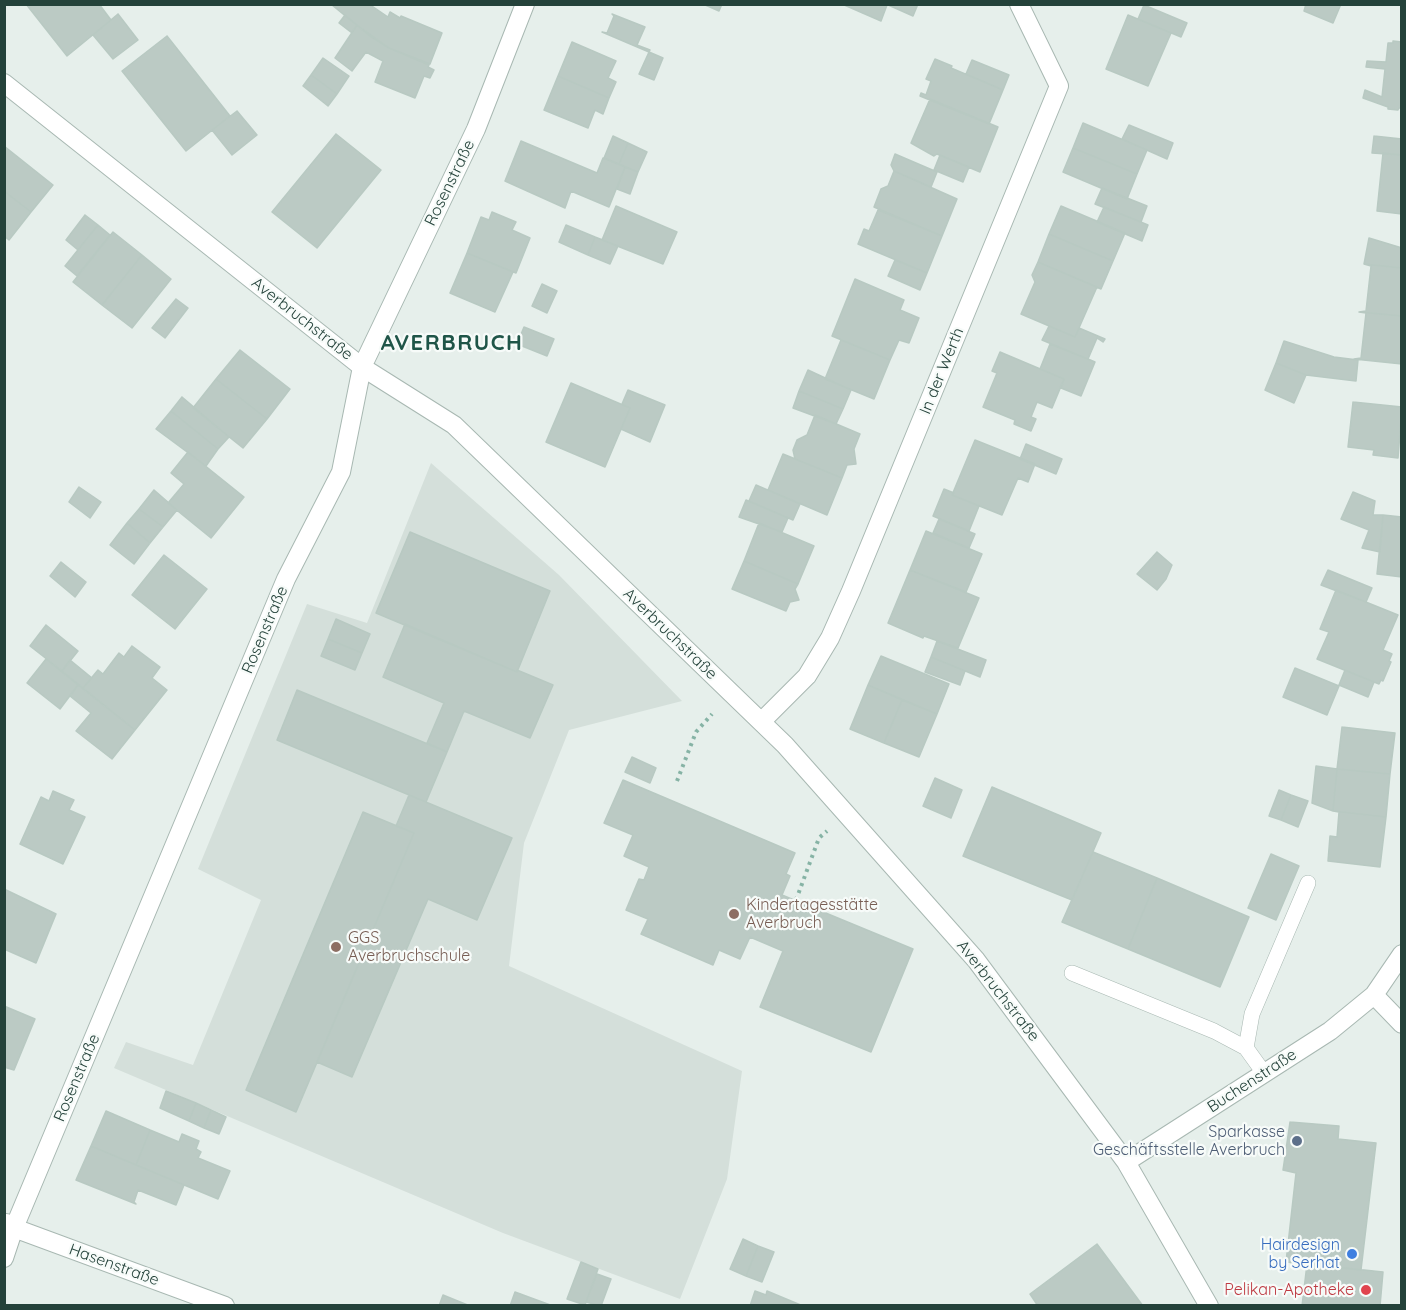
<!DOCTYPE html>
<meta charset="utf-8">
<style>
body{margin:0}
#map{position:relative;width:1406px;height:1310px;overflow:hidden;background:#e6efeb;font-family:Quicksand,sans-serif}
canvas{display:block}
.frame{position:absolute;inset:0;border:6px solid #24423a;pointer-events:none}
</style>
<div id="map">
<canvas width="1406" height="1310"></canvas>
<div class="frame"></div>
</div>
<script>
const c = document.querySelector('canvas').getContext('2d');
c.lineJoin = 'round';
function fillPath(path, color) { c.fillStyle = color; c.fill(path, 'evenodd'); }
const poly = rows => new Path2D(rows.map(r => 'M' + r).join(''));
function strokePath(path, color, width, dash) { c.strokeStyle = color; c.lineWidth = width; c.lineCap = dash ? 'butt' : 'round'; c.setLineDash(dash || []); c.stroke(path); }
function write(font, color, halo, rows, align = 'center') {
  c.font = font + ' Quicksand,sans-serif'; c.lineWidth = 4.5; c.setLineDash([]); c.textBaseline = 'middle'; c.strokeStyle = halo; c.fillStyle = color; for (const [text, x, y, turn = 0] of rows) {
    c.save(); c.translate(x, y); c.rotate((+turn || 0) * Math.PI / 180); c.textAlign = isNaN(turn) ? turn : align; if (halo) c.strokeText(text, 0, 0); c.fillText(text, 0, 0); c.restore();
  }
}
const built = poly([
 [431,463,559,575,682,701,569,730,524,843,509,966,742,1071,727,1179,680,1299,503,1233,114,1068,126,1042,193,1065,261,900,198,869,307,604,367,623]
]);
const building = poly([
 [26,4,99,4,111,20,67,56,26,4],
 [369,4,388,17,390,12,400,18,401,16,442,33,430,64,389,48,370,36,332,5,369,4],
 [703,4,722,4,719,11,703,4],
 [842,4,886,4,887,5,881,21,842,4],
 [886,4,918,4,913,16,886,4],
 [1306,4,1341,4,1333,23,1304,11,1306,4],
 [1144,5,1187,23,1181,37,1138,19,1144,5],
 [118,14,138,40,113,59,93,35,118,14],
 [612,14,645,27,637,45,650,50,649,52,602,32,607,33,614,16,612,14],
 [345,15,357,25,352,33,339,23,345,15],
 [1128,15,1171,33,1148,86,1106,69,1128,15],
 [357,25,389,48,429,65,428,67,434,70,430,78,424,76,415,98,375,82,383,61,366,52,352,71,335,58,357,25],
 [167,36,230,116,186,151,122,71,167,36],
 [1393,41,1402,42,1402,108,1399,108,1398,110,1388,109,1388,107,1363,98,1365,90,1382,97,1385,69,1366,67,1367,61,1386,62,1388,43,1393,43,1393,41],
 [572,42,616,61,608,78,616,82,609,98,558,76,572,42],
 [649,52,663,58,654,80,639,74,649,52],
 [323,58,349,76,337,94,311,75,323,58],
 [935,59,952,66,951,68,1003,90,989,124,920,96,921,93,926,95,931,81,926,79,935,59],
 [972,60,1009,75,1003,90,966,74,972,60],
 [311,75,337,94,328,106,303,86,311,75],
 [558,76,609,98,603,114,595,110,588,128,544,110,558,76],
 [930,99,998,127,980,172,937,154,934,156,911,143,930,99],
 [237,111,257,135,232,155,212,130,237,111],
 [1083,123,1147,150,1137,174,1073,148,1083,123],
 [1129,125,1173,143,1167,159,1122,139,1129,125],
 [336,134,381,170,317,248,272,212,336,134],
 [613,136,628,143,619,164,604,158,613,136],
 [1374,136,1402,139,1402,155,1372,153,1374,136],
 [521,141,597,173,603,158,625,167,609,207,571,191,565,208,505,181,521,141],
 [628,143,647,152,638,172,619,164,628,143],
 [4,146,53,185,31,212,4,191,4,146],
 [1073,148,1137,174,1127,199,1063,172,1073,148],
 [1383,153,1402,155,1402,214,1377,211,1383,153],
 [895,154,937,172,931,187,894,171,891,165,895,154],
 [940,155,969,167,963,182,934,170,940,155],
 [625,167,638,172,630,194,617,189,625,167],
 [894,171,957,199,942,236,874,207,881,189,888,186,894,171],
 [1102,188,1147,206,1141,222,1095,204,1102,188],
 [4,191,31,212,9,240,4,236,4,191],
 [616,206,677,232,663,264,602,240,616,206],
 [1061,206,1125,233,1113,261,1049,234,1061,206],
 [1104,207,1148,225,1142,241,1097,222,1104,207],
 [878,210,942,236,927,273,858,244,864,229,869,231,878,210],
 [492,212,516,222,512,230,530,238,516,273,467,253,481,217,489,220,492,212],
 [85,215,98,225,78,250,66,240,85,215],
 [98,225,110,235,77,276,65,266,98,225],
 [566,225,595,237,588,255,559,242,566,225],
 [113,232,142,255,102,305,73,282,113,232],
 [1049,234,1113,261,1101,289,1038,262,1049,234],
 [595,237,618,246,610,264,588,255,595,237],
 [1369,238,1402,248,1402,268,1364,264,1369,238],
 [467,253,513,272,495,312,450,293,467,253],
 [142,255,171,279,132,328,102,305,142,255],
 [895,260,927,273,920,290,888,276,895,260],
 [1038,262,1097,287,1075,337,1021,314,1035,282,1032,275,1038,262],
 [1364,264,1402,268,1402,316,1359,312,1366,311,1371,266,1364,264],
 [855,279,904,300,900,310,919,318,909,343,899,340,890,360,832,336,855,279],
 [542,284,557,291,547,313,532,306,542,284],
 [176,299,188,308,165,338,152,328,176,299],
 [1359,312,1402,316,1402,364,1354,359,1361,358,1366,313,1359,312],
 [1049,326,1075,337,1079,328,1105,339,1103,342,1097,338,1088,359,1095,362,1042,340,1049,326],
 [524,327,554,339,547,356,517,344,524,327],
 [841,340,890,360,874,399,825,379,841,340],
 [1284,341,1334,357,1358,360,1356,381,1306,375,1276,363,1284,341],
 [1050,344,1095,362,1081,396,1061,388,1064,379,1040,369,1050,344],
 [240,350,290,389,267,419,216,379,240,350],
 [1000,352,1064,379,1052,408,1037,402,1031,417,1036,419,1031,431,1014,424,1015,420,983,407,997,373,992,371,1000,352],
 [1276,363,1306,375,1294,403,1265,390,1276,363],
 [808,370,851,390,843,409,799,391,808,370],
 [216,379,267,419,243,448,193,408,216,379],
 [571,383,630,408,605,467,546,442,571,383],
 [628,390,665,405,650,442,621,429,630,408,622,404,628,390],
 [799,391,843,409,836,424,793,408,799,391],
 [182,397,229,437,218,449,171,411,182,397],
 [1353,402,1402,407,1398,458,1373,455,1374,450,1348,447,1353,402],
 [171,411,218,449,206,466,156,429,171,411],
 [815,415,860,434,854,449,856,464,847,465,842,478,795,459,793,450,797,440,807,435,815,415],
 [975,440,1035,464,1028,482,1018,478,1002,515,952,495,975,440],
 [1026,444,1062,459,1056,474,1020,459,1026,444],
 [188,452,244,497,211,538,168,503,184,484,171,473,188,452],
 [783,454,842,478,827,515,768,490,783,454],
 [756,485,800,504,793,520,749,501,756,485],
 [79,487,101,502,90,518,69,502,79,487],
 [944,489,954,493,952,495,979,506,969,531,933,516,944,489],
 [154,490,177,510,163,527,139,509,154,490],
 [1353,492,1375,501,1373,515,1383,515,1380,552,1362,548,1369,530,1341,519,1353,492],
 [746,500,788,518,782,532,739,517,746,500],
 [139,509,163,527,150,543,127,523,139,509],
 [1383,515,1402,517,1402,577,1377,574,1383,515],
 [939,519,975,534,969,548,933,533,939,519],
 [127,523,150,543,134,564,110,545,127,523],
 [759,523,814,546,798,584,744,561,759,523],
 [926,531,982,554,966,592,910,570,926,531],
 [410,532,550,591,517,672,376,613,410,532],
 [1157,552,1172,565,1166,579,1157,590,1137,574,1157,552],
 [164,555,207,589,175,629,132,595,164,555],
 [744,561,798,584,795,589,799,600,790,602,786,611,732,589,744,561],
 [61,562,86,582,75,597,50,576,61,562],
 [910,570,979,598,958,648,924,636,923,638,888,623,910,570],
 [1328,570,1372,588,1366,602,1321,585,1328,570],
 [1336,590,1398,615,1383,650,1392,654,1389,661,1391,662,1383,681,1381,680,1379,684,1317,659,1329,632,1320,629,1336,590],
 [336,619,370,634,362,653,328,639,336,619],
 [405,624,517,672,517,670,553,685,530,738,464,711,447,752,427,743,444,703,383,677,405,624],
 [46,625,78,651,62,671,30,646,46,625],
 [328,639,362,653,355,670,321,656,328,639],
 [937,641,986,660,980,677,931,657,937,641],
 [132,646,160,667,152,678,167,690,135,730,83,688,98,670,103,674,119,653,124,657,132,646],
 [881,656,949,684,937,714,868,685,881,656],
 [931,657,965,671,960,685,925,672,931,657],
 [46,659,78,685,60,709,27,683,46,659],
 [70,660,92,678,83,688,62,671,70,660],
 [1295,668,1339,686,1327,715,1283,697,1295,668],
 [1345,670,1374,682,1368,697,1339,685,1345,670],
 [78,685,135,730,112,759,76,731,91,713,70,696,78,685],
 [868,685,902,700,884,743,850,729,868,685],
 [297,690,447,752,426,802,277,740,297,690],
 [902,700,937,714,919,757,884,743,902,700],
 [1342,727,1395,733,1390,774,1337,769,1342,727],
 [632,757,656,768,650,783,625,772,632,757],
 [1316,766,1337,769,1333,811,1312,803,1316,766],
 [1337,769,1390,774,1386,817,1333,811,1337,769],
 [935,778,962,790,951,818,923,806,935,778],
 [623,780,795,853,786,874,790,876,782,895,913,949,871,1052,760,1007,783,951,750,937,740,959,719,950,713,965,641,934,648,919,626,910,639,879,644,880,649,867,624,856,633,835,604,823,623,780],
 [992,787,1101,833,1072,900,963,856,992,787],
 [1279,790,1291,795,1281,820,1269,816,1279,790],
 [53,791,74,800,69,810,85,817,63,864,20,844,41,797,49,801,53,791],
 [409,795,512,838,477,920,428,899,352,1077,317,1062,414,833,396,826,409,795],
 [1291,795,1308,801,1298,827,1281,820,1291,795],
 [1333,811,1386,817,1380,867,1328,861,1330,836,1337,837,1339,812,1333,811],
 [363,812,414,833,296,1112,246,1090,363,812],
 [1093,852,1157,878,1128,949,1062,922,1093,852],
 [1271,854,1299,866,1276,920,1248,908,1271,854],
 [1157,878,1249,917,1220,987,1128,949,1157,878],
 [4,889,56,914,36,963,4,949,4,889],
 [4,1006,35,1019,14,1070,4,1067,4,1006],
 [166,1091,196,1103,189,1121,160,1108,166,1091],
 [196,1103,211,1110,204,1128,189,1121,196,1103],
 [211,1110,226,1117,219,1134,204,1128,211,1110],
 [106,1111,150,1130,136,1165,91,1146,106,1111],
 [1290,1122,1339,1126,1338,1139,1376,1143,1361,1270,1286,1262,1296,1173,1283,1170,1290,1122],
 [150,1130,179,1142,182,1134,199,1141,196,1149,201,1152,198,1158,230,1171,218,1199,136,1165,150,1130],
 [91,1146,184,1185,176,1205,138,1190,134,1202,136,1204,76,1180,91,1146],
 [743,1239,758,1246,746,1276,730,1269,743,1239],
 [1097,1244,1143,1306,1038,1306,1030,1294,1097,1244],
 [758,1246,774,1252,762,1282,746,1276,758,1246],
 [581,1262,598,1269,585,1305,567,1299,581,1262],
 [1307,1264,1383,1272,1380,1306,1302,1306,1307,1264],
 [597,1274,611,1279,601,1306,586,1302,597,1274],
 [755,1291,766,1295,767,1291,803,1306,750,1306,755,1291],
 [515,1292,553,1306,510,1306,515,1292],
 [443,1295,470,1306,439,1306,443,1295]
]);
const path = poly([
 [677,781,696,732,712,714],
 [796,900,819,838,827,831]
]);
const lane = poly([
 [1072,973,1214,1031,1246,1048,1264,1073],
 [1246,1048,1252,1014,1308,883]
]);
const street = poly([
 [4,83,362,367,454,425,785,745,976,960,1126,1162,1209,1306],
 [761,722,807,676,830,638,851,591,1059,86,1019,4],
 [1374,995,1402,1024],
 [1126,1162,1330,1031,1374,995,1402,954],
 [6,1223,14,1228,225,1306],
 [4,1258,14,1228,286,579,341,472,362,367,476,129,525,4]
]);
const markers = [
 [734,914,6,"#8d6e63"],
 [336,947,6,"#8d6e63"],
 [1297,1141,6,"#5c6f8a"],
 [1352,1254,6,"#3f7fe0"],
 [1366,1290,6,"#e0444e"]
];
const streetNames = [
 ["Rosenstraße",450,183,-64],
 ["Averbruchstraße",302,319,38],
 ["In der Werth",942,371,-68],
 ["Rosenstraße",265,630,-67],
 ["Averbruchstraße",670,634,44],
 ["Averbruchstraße",998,991,52],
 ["Rosenstraße",77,1078,-67],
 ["Buchenstraße",1252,1081,-33],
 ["Hasenstraße",114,1265,20]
];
const educationNames = [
 ["Kindertagesstätte",746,905],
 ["Averbruch",746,923],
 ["GGS",348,938],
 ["Averbruchschule",348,956]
];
const serviceNames = [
 ["Sparkasse",1285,1132],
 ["Geschäftsstelle Averbruch",1285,1150]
];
const shopNames = [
 ["Hairdesign",1340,1245],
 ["by Serhat",1340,1263]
];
const healthNames = [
 ["Pelikan-Apotheke",1354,1290]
];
const districtNames = [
 ["AVERBRUCH",452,343]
];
fillPath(built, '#d4dfda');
fillPath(building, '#bbcac4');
strokePath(building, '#b8c9c2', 1.5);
strokePath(lane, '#a8b8b2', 16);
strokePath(street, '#a8b8b2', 20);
strokePath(path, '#86b3a5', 4, [3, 4.5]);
strokePath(lane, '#fff', 15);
strokePath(street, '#fff', 18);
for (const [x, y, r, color] of markers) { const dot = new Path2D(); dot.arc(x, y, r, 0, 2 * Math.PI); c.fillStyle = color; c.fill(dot); strokePath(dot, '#f7fbf9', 2); }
write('16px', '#24423a', '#f7fbf9', streetNames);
write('16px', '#785e54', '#f7fbf9', educationNames, 'left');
write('16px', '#4e5e75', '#f7fbf9', serviceNames, 'right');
write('16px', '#366cbe', '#f7fbf9', shopNames, 'right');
write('16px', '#be3a42', '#f7fbf9', healthNames, 'right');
c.letterSpacing = '1.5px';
write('bold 22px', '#1f5548', '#f7fbf9', districtNames);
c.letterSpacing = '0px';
</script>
